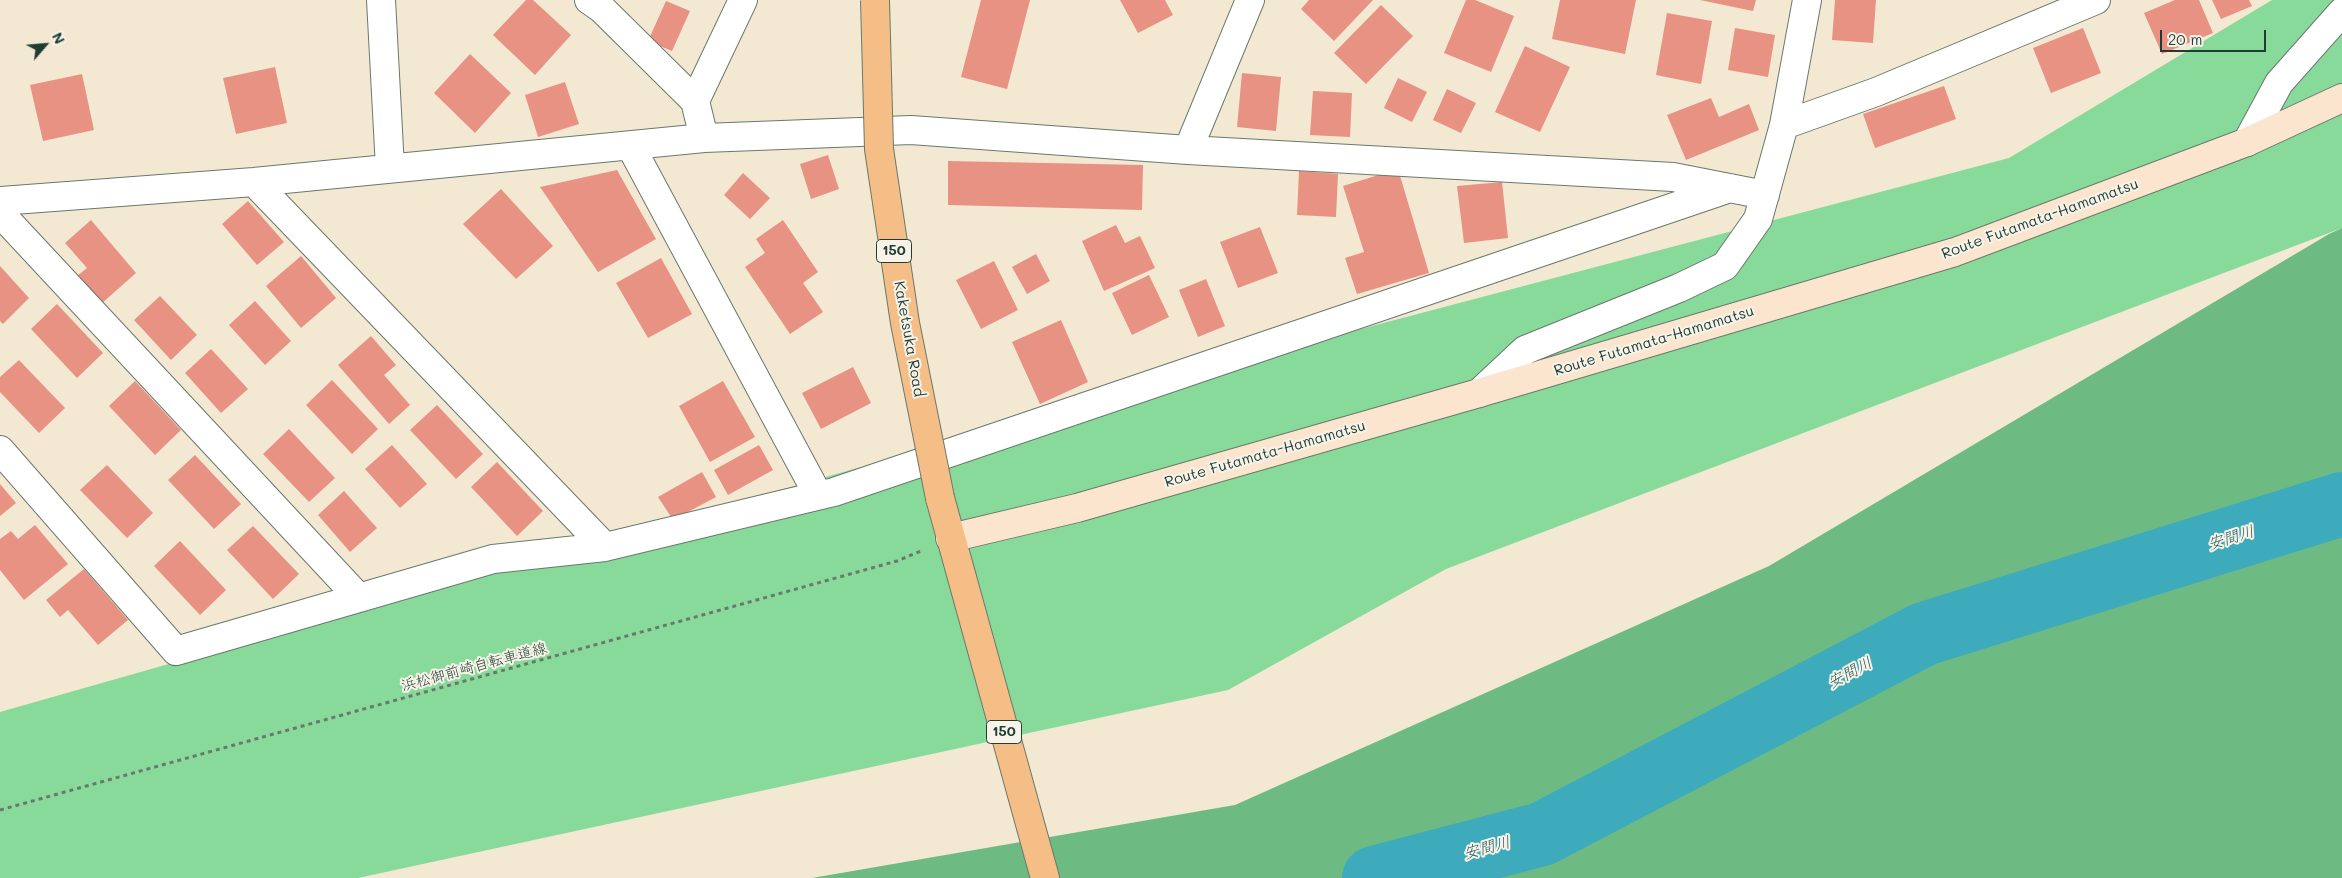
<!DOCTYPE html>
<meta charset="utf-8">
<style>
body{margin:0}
#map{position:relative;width:2342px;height:878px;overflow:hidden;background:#f3e8d2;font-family:Mali,sans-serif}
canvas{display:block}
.north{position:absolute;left:20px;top:20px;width:50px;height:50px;-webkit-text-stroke:4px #f7f3e8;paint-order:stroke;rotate:63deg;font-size:14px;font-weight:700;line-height:20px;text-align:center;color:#1f3d34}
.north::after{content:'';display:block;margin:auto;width:18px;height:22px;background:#1f3d34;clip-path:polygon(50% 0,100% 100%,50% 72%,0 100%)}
.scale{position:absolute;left:2160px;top:30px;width:106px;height:22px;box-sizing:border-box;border:2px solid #1f3d34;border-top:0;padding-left:6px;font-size:15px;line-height:18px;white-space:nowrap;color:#1f3d34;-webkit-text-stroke:4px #f7f3e8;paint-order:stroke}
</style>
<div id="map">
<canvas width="2342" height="878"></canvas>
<div class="north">N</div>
<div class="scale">20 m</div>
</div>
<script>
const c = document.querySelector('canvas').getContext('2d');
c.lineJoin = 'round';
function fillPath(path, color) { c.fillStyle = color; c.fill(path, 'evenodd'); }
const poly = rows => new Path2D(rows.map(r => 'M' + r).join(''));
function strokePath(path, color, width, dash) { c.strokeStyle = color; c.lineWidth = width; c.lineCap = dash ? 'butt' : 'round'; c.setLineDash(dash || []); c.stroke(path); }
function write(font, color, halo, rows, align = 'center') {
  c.font = font + ' Mali,"Klee One",sans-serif'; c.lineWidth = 4; c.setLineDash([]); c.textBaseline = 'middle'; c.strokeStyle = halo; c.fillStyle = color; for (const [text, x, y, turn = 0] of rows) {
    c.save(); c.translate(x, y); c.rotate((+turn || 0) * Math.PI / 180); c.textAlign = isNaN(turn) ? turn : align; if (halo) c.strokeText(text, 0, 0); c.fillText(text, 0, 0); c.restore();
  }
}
const green = poly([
 [2272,0,2342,0,2342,228,1446,569,1228,690,358,878,0,878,0,712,1156,383,2009,158]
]);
const forest = poly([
 [2342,228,2342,878,812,878,1235,805,1769,566,2329,234]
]);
const river = poly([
 [1374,878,1542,834,1924,634,2342,504]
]);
const building = poly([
 [526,0,533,0,571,35,535,75,493,35],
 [981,0,1030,0,1007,89,961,77],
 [1120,0,1165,0,1173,15,1138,33],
 [1309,0,1373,0,1334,41,1301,9],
 [1466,0,1475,0,1514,16,1491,72,1444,53],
 [1560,0,1636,0,1625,54,1552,39],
 [1700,0,1756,0,1753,11],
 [1835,0,1876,0,1873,43,1832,40],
 [2175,0,2199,0,2213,33,2162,54,2144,13],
 [2212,0,2249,0,2252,6,2221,19],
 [666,1,690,11,672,51,648,41],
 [1381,5,1413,36,1366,84,1334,53],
 [1667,13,1712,21,1701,84,1656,75],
 [1735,28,1775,35,1768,77,1728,70],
 [2083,28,2101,73,2051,93,2033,48],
 [1525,46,1570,67,1540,132,1495,112],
 [470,54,511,93,475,133,434,93],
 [275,67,287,123,236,134,223,78],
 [1242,73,1281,77,1276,131,1237,127],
 [82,74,94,130,43,141,30,85],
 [1398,78,1427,92,1412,122,1384,108],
 [565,82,579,124,538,137,525,95],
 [1944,86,1956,119,1875,148,1863,114],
 [1447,89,1476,103,1461,133,1433,120],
 [1313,91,1352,93,1350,137,1310,135],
 [1711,98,1719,117,1749,104,1759,130,1686,160,1667,115],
 [828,155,839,189,811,199,800,164],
 [948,161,1143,165,1142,210,948,205],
 [1398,169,1429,273,1357,294,1345,258,1364,252,1343,186],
 [617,170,656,239,598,272,540,187],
 [1299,171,1338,174,1336,217,1297,215],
 [743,173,770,198,750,219,724,195],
 [1502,182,1508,238,1464,243,1457,186],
 [501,189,553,246,516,279,463,224],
 [248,201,284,242,257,265,222,224],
 [91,220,136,273,101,304,77,276,87,268,65,243],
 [783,220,818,272,803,283,823,312,790,334,745,267,765,253,756,239],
 [1116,225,1125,243,1140,236,1155,268,1104,291,1082,241],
 [1260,227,1278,273,1238,288,1220,242],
 [1036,254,1050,281,1027,294,1012,267],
 [301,256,336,298,301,328,266,286],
 [661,258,692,314,648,338,616,283],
 [994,261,1018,310,981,329,956,280],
 [0,266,29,298,3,324,0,321],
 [1149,275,1169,317,1132,335,1112,293],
 [1206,279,1225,326,1198,337,1179,290],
 [160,296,197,335,171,360,134,320],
 [255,301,291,341,265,365,229,325],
 [57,304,103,353,77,378,31,329],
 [1061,320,1088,382,1040,404,1012,342],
 [371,336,396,365,384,375,410,405,389,424,338,365],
 [211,349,248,389,221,413,185,373],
 [19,360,65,408,39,433,0,392,0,377],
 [853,367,871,403,821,429,802,393],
 [332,380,378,429,352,454,306,405],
 [135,381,181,430,155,455,109,406],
 [723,381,755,437,710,462,679,406],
 [437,405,483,454,456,479,410,430],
 [289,429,335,478,309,502,263,454],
 [392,445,427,484,400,508,365,469],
 [759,445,773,470,728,495,714,470],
 [195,455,241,504,214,529,168,480],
 [497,462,543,511,517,536,471,487],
 [107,465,153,513,127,538,80,490],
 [702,472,716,497,673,520,658,497],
 [0,484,16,503,0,516],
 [344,491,377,528,350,552,318,515],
 [35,525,68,564,24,600,0,570,0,539,11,531,18,539],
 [253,526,299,574,273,599,227,550],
 [180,541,226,590,200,615,154,566],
 [84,569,128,620,98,645,68,610,60,617,46,600]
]);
const path = poly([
 [0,810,897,561,921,551]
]);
const street = poly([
 [381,0,390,168],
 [589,0,602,9,695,101,704,138],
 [695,101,743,0],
 [1784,125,1876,92,2096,0],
 [2247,142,2279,83,2342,12],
 [630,145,818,495],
 [1188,150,1250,0],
 [254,182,605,547],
 [0,201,254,182,704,138,911,130,1188,150,1673,177,1765,195],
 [0,213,359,598],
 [1479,393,1525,350,1679,288,1725,266,1758,219,1784,125,1807,0],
 [0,450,176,651,493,559,605,547,834,492,1730,188]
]);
const secondary = poly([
 [950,538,1077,508,1479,393,1955,252,2247,142,2342,98]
]);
const highway = poly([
 [940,498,1045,878]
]);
const highwayBridge = poly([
 [875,0,879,149,905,323,940,498]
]);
const shields = [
 [894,251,35],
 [1004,732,35]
];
const shieldNames = [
 ["150",894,251],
 ["150",1004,732]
];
const streetNames = [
 ["Route Futamata-Hamamatsu",2040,219,-20],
 ["Kaketsuka Road",909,339,80],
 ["Route Futamata-Hamamatsu",1654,341,-17],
 ["Route Futamata-Hamamatsu",1265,454,-16],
 ["浜松御前崎自転車道線",474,667,-15]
];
const waterNames = [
 ["安間川",2231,538,-17],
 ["安間川",1850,673,-28],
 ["安間川",1487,848,-15]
];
fillPath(green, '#88da9b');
fillPath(forest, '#6eba83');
strokePath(river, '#3eabbc', 64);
fillPath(building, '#e89283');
strokePath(street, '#69796b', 30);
strokePath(secondary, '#69796b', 30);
strokePath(highway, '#69796b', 30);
strokePath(path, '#69796b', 3, [4, 4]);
strokePath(street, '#fff', 28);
strokePath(secondary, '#fbe5cf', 28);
strokePath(highway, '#f6be87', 28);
strokePath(highwayBridge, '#69796b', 30, []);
strokePath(highwayBridge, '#f6be87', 28);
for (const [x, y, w] of shields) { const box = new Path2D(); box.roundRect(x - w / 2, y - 11.5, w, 23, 4); c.fillStyle = '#f7f3e8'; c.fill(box); strokePath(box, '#1f3d34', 1); }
write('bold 14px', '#1f3d34', null, shieldNames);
write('15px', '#1f3d34', '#f7f3e8', streetNames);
write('italic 16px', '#285e5d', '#f7f3e8', waterNames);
</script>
